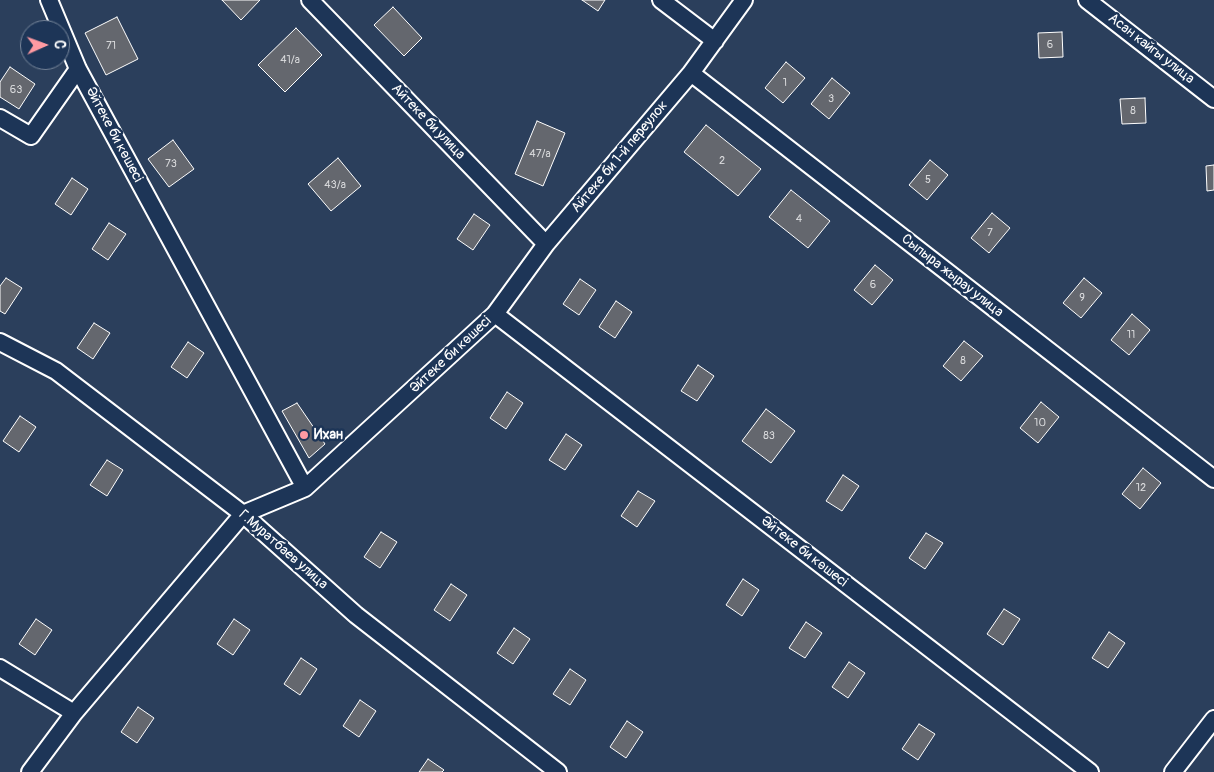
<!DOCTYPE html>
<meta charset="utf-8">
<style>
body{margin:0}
#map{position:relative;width:1214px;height:772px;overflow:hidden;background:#2b3f5c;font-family:Pangolin,sans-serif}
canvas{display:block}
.north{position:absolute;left:20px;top:20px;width:50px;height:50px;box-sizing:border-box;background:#1d3557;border:1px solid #77869a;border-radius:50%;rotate:88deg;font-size:14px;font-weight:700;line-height:20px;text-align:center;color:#fff}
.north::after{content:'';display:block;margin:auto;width:18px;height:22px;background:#ff9aa2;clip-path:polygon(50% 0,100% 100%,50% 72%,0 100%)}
</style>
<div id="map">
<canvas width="1214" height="772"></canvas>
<div class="north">С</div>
</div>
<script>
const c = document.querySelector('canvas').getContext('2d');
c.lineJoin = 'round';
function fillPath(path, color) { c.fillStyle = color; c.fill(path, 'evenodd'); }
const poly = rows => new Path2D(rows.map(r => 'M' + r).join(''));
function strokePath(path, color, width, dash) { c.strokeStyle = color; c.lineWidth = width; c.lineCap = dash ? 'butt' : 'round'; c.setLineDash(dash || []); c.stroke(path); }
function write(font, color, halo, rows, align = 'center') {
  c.font = font + ' Pangolin,sans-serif'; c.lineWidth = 5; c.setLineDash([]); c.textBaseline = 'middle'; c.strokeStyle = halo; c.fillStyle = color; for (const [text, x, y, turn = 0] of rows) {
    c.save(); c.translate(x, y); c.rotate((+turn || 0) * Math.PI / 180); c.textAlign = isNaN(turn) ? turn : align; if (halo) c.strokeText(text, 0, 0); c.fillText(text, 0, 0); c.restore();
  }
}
const building = poly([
 [222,0,260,0,241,20,222,0],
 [582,0,605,0,598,11,582,0],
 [393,7,422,38,404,56,374,25,393,7],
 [117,17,138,59,106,75,85,33,117,17],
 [296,28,322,55,285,92,258,65,296,28],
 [1062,32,1063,57,1039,58,1038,33,1062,32],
 [786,62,805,78,783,103,765,88,786,62],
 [10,67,35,84,19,109,0,97,0,82,10,67],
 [832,78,850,93,829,119,811,104,832,78],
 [1145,98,1146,123,1122,124,1120,99,1145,98],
 [537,121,565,133,543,186,515,174,537,121],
 [706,125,761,169,738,196,684,152,706,125],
 [173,140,194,169,169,187,148,159,173,140],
 [338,158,361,186,331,211,308,184,338,158],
 [930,160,948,175,927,200,909,185,930,160],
 [1214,165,1214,190,1207,191,1206,166,1214,165],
 [72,178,88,189,71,215,55,204,72,178],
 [791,190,830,221,808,248,769,217,791,190],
 [992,213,1010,228,989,253,971,238,992,213],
 [474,214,490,225,473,250,457,239,474,214],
 [109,223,126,234,108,260,92,249,109,223],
 [875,265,893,280,872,305,854,290,875,265],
 [6,278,22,288,5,314,0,311,0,286,6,278],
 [1084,278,1102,293,1081,318,1063,303,1084,278],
 [580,279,596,290,579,315,563,304,580,279],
 [616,301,632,312,615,338,599,327,616,301],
 [1132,314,1150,330,1129,355,1111,340,1132,314],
 [94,323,110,333,93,359,77,348,94,323],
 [964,341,983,356,961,381,943,366,964,341],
 [188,342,204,353,187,378,171,367,188,342],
 [698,365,714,376,697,401,681,391,698,365],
 [507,392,523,403,506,429,490,418,507,392],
 [1041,402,1059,417,1038,443,1020,428,1041,402],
 [297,403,325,444,309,458,282,411,297,403],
 [766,409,795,431,771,463,742,441,766,409],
 [20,416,36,427,19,452,3,441,20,416],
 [566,434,582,445,565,470,549,460,566,434],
 [107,460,123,470,107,496,90,485,107,460],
 [1143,468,1161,483,1140,509,1122,494,1143,468],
 [843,475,859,486,842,511,826,501,843,475],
 [638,491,655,501,637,527,621,516,638,491],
 [381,532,397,542,380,568,364,557,381,532],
 [926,533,943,543,925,569,909,558,926,533],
 [743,579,759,590,742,616,726,605,743,579],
 [451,584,467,595,450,621,434,610,451,584],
 [1004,609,1020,619,1003,645,987,634,1004,609],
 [36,619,52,630,35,655,19,644,36,619],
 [234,619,250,630,233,655,217,644,234,619],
 [806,622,822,633,805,658,789,648,806,622],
 [514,628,530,639,513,664,497,653,514,628],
 [1109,632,1125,643,1108,668,1092,658,1109,632],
 [301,658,317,669,300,695,284,684,301,658],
 [849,662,865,673,848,698,832,687,849,662],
 [570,669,586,680,570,705,553,694,570,669],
 [360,700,376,711,359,737,343,726,360,700],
 [138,707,154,718,137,743,121,732,138,707],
 [627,721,643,732,626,758,610,747,627,721],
 [919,724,935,734,918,760,902,749,919,724],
 [428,759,444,770,442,772,419,772,428,759]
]);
const street = poly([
 [49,0,78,69,305,488],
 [310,0,546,244],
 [661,0,715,41],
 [1087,0,1214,99],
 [691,73,1214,479],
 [0,118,31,136,78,69],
 [495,314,546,244,691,73,744,0],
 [0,342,56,371,243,514,356,615,558,772],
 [0,668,74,713],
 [30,772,74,713,243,514,305,488,495,314,1090,772],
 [1173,772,1214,719]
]);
const markers = [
 [304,435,5,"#ff9aa2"]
];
const numberNames = [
 ["6",1050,45],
 ["71",111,46],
 ["41/а",290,60],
 ["1",785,83],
 ["63",16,90],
 ["3",831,99],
 ["8",1133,111],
 ["47/а",540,154],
 ["2",722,161],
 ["73",171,164],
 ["5",928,180],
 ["43/а",335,185],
 ["4",799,219],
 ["7",990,233],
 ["6",873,285],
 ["9",1082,298],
 ["11",1131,335],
 ["8",963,361],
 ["10",1040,423],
 ["83",769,436],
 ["12",1141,488]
];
const streetNames = [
 ["Асан кайгы улица",1151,49,38],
 ["Айтеке би улица",428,122,46],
 ["Әйтеке би көшесі",114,135,62],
 ["Айтеке би 1-й переулок",620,157,-50],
 ["Сыпыра жырау улица",952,276,38],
 ["Әйтеке би көшесі",451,355,-43],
 ["Г.Муратбаев улица",283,550,41],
 ["Әйтеке би көшесі",804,552,38]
];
const poiNames = [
 ["Ихан",314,435]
];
fillPath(building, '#64676e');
strokePath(building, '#fff', 1);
strokePath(street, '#fff', 20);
strokePath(street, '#1d3557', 16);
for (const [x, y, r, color] of markers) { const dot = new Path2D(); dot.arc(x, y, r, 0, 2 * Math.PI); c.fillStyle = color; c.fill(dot); strokePath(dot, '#1d3557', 2); }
write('11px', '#d8d9db', null, numberNames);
write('14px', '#fff', '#1d3557', streetNames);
write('bold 14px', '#fff', '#1d3557', poiNames, 'left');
</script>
